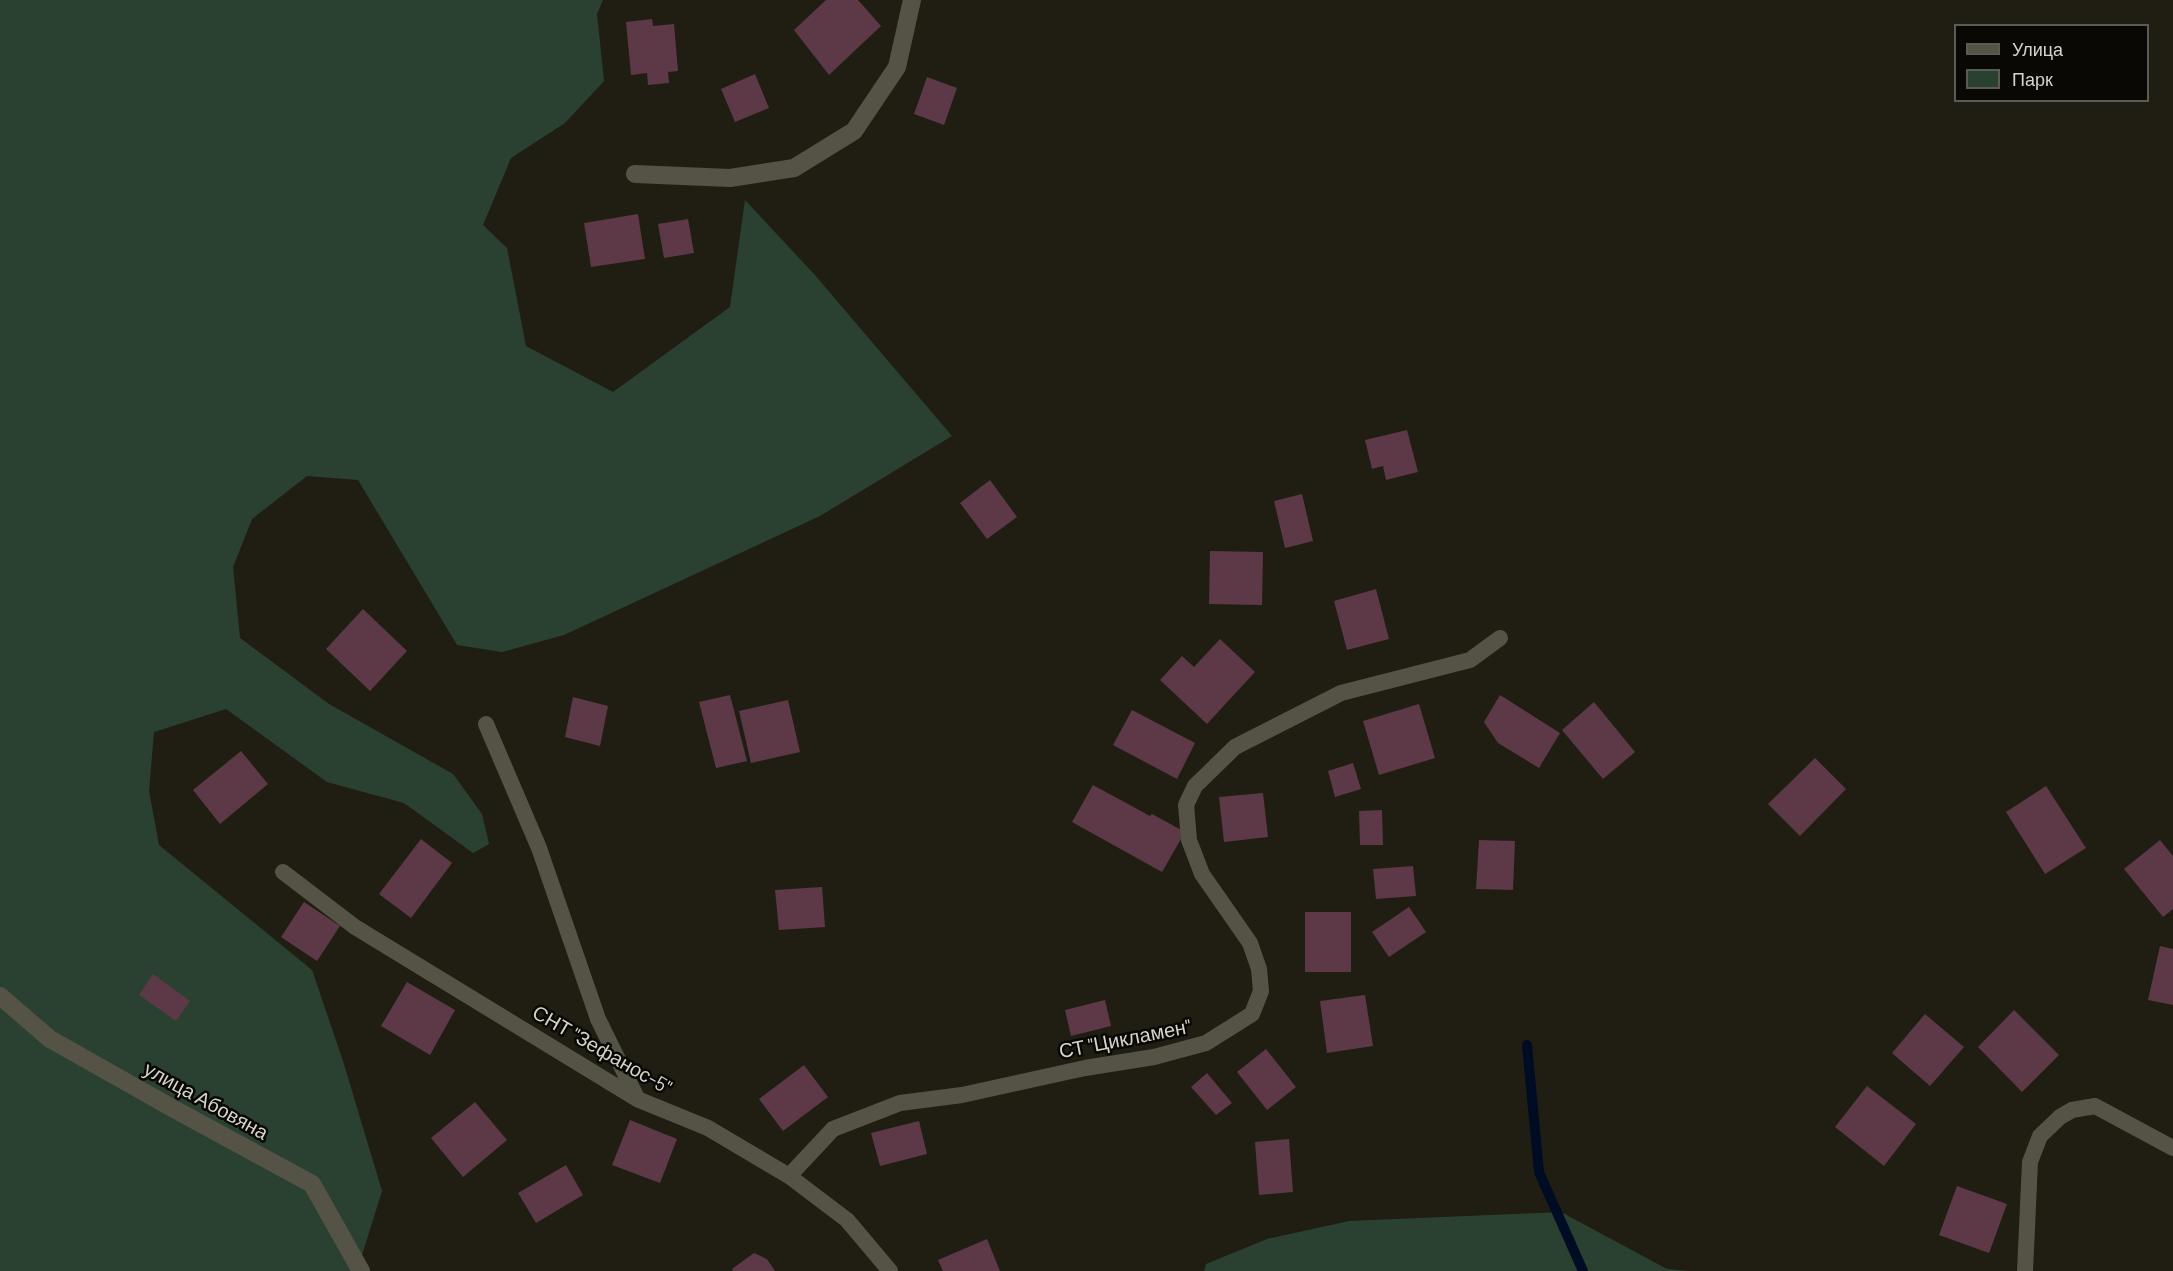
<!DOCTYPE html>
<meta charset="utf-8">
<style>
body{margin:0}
#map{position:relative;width:2173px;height:1271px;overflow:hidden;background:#201e13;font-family:Barlow,sans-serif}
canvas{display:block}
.legend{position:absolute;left:1954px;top:24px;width:195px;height:78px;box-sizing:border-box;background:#090804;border:2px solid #5b5a54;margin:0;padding:8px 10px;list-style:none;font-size:18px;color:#d5d4cc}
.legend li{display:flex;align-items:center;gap:12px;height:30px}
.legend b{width:30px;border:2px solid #5b5a54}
</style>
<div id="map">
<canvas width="2173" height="1271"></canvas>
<ul class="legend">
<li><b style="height:8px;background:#555346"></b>Улица</li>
<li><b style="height:16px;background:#2a4132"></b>Парк</li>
</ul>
</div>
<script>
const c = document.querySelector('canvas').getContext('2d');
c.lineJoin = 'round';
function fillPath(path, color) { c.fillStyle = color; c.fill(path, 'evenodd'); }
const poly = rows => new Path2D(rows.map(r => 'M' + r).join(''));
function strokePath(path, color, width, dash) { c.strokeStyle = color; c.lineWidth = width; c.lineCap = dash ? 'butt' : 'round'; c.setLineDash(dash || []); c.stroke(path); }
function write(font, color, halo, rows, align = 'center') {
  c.font = font + ' Barlow,sans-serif'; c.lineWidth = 5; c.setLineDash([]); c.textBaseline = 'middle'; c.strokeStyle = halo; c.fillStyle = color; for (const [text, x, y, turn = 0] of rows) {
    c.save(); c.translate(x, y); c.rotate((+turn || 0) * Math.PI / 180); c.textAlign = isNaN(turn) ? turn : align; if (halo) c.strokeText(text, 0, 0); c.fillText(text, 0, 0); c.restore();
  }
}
const green = poly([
 [0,0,603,0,597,14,604,81,565,123,511,158,483,225,507,248,526,346,613,392,730,307,745,200,814,274,952,436,820,516,564,635,502,652,457,645,358,480,307,476,252,519,233,567,240,638,329,704,453,774,482,814,489,844,473,853,404,803,327,782,226,709,154,732,149,791,159,845,312,970,343,1061,382,1191,357,1271,0,1271],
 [1561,1212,1667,1269,1688,1271,1204,1271,1206,1264,1267,1239,1349,1221]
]);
const stream = poly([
 [1527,1045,1539,1172,1583,1271]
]);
const building = poly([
 [826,0,858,0,881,26,829,75,794,30],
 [652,19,653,26,674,24,678,71,668,72,669,83,648,85,647,73,631,75,626,22],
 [755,74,769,108,735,122,721,89],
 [927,77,957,88,944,125,914,114],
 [638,214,645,259,591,267,584,223],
 [688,219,694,253,664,258,658,224],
 [1407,430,1418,472,1386,480,1383,466,1372,469,1365,440],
 [990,480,1017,517,987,539,960,503],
 [1302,494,1313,541,1285,548,1274,501],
 [1210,551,1263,552,1262,605,1209,604],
 [1376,589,1389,639,1347,650,1334,601],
 [363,609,407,651,370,691,326,649],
 [1220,639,1255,672,1207,724,1160,680,1182,656,1194,667],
 [730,695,747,761,716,768,699,702],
 [1500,695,1560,733,1539,768,1498,743,1484,722],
 [573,697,608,706,600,746,565,737],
 [788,700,800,752,751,763,739,711],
 [1594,702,1635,752,1603,779,1562,730],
 [1419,704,1435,758,1379,775,1363,721],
 [1132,710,1195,743,1177,779,1113,745],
 [241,751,268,784,220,824,193,790],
 [1815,758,1846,789,1800,836,1768,804],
 [1353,763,1361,789,1335,797,1328,771],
 [1093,785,1150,816,1152,814,1185,832,1162,872,1072,822],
 [2046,786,2086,848,2045,874,2006,812],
 [1263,793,1268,837,1224,842,1219,797],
 [1382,810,1383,845,1360,845,1359,811],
 [421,839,452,863,411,918,379,894],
 [1479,840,1515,841,1513,890,1476,889],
 [2160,840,2173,856,2173,909,2163,917,2124,869],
 [1413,866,1416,896,1376,899,1373,869],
 [822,887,825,927,779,930,775,890],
 [304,902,340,926,317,961,281,937],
 [1409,907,1426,932,1389,957,1372,932],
 [1305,912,1351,912,1351,972,1305,972],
 [2160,946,2173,949,2173,1005,2148,1000],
 [153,974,190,1001,176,1021,139,995],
 [407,982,455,1010,430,1055,381,1026],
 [1365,995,1373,1046,1327,1053,1320,1001],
 [1105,1000,1111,1026,1071,1036,1065,1010],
 [2014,1010,2059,1055,2022,1092,1978,1047],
 [1925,1014,1964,1047,1930,1086,1892,1053],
 [1266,1049,1296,1087,1267,1110,1237,1072],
 [804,1065,828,1097,783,1131,759,1099],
 [1207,1073,1232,1103,1216,1115,1191,1087],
 [1867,1086,1916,1124,1884,1166,1835,1127],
 [475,1102,507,1140,463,1177,431,1138],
 [630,1120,677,1139,660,1183,612,1165],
 [919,1121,927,1154,880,1166,871,1133],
 [1289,1139,1293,1192,1259,1195,1255,1142],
 [566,1165,583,1195,536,1223,518,1193],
 [1957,1186,2007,1204,1989,1253,1939,1235],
 [987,1239,1000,1271,943,1271,938,1260],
 [754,1253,767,1259,775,1271,733,1271,732,1269]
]);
const lane = poly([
 [486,724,539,848,598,1019,637,1098],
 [283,872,355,927,637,1099,708,1128,789,1176,847,1220,890,1271],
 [789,1176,833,1129,900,1103,962,1095,1085,1068,1154,1057,1206,1043,1252,1014,1261,991,1259,969,1250,943,1202,874,1189,840,1186,805,1195,786,1235,747,1341,693,1470,660,1500,638],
 [2025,1271,2030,1162,2040,1136,2060,1117,2072,1110,2095,1106,2173,1148]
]);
const street = poly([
 [635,174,730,178,794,168,854,131,897,67,912,0],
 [0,996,50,1039,174,1109,312,1184,361,1271]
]);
const streetNames = [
 ["СТ \"Цикламен\"",1125,1039,-11],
 ["СНТ \"Зефанос-5\"",602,1050,30],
 ["улица Абовяна",206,1101,29]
];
fillPath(green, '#2a4132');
strokePath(stream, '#000c23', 10);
fillPath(building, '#5d3846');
strokePath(lane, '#555346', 16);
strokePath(street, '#555346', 18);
write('20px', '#d5d4cc', '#090804', streetNames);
</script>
